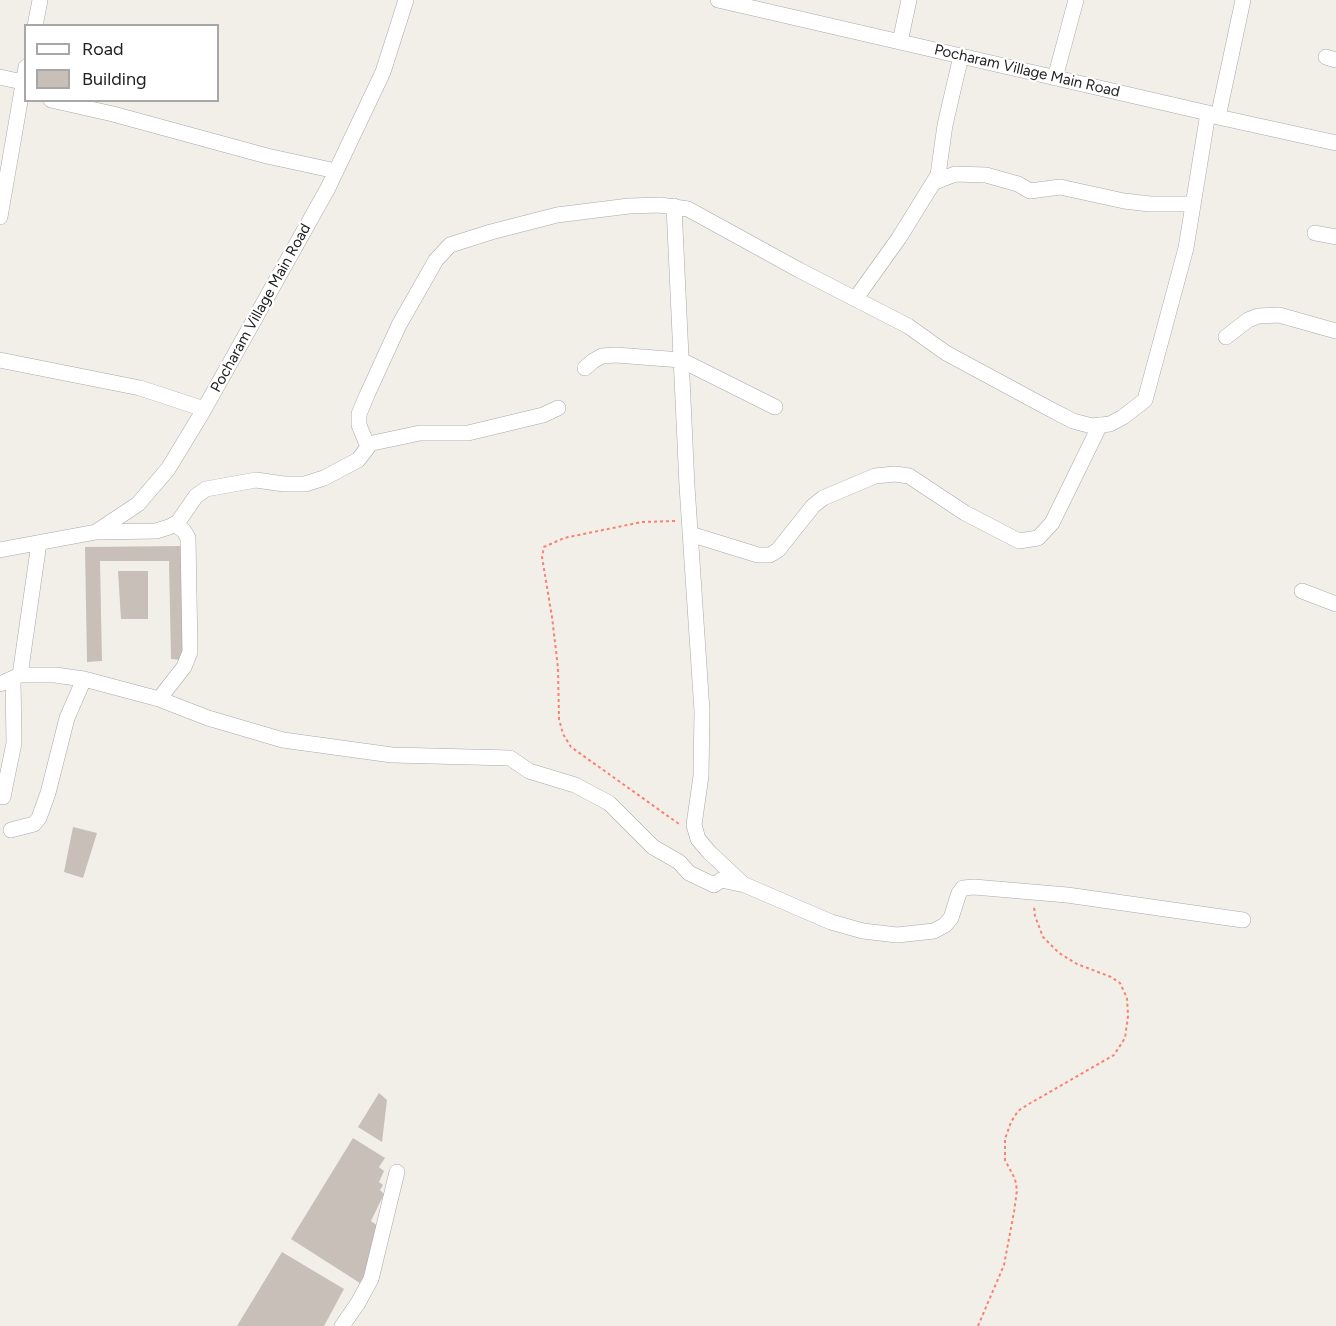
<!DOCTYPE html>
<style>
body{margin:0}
#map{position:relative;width:1336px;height:1326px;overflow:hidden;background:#f2efe9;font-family:Figtree,sans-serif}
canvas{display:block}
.legend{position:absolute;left:24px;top:24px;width:195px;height:78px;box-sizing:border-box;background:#fff;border:2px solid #a7a7a7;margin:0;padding:8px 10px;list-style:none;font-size:18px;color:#222}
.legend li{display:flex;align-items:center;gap:12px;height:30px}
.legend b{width:30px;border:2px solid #a7a7a7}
</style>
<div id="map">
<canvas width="1336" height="1326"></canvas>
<ul class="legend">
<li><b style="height:8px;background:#fff"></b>Road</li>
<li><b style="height:16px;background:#c7bfb8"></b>Building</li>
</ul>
</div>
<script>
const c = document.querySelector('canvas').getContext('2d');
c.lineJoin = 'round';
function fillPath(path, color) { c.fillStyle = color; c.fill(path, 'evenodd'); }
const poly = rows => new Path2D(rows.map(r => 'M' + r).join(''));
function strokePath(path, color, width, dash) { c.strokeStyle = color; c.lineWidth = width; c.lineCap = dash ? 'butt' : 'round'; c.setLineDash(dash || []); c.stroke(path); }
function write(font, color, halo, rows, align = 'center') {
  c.font = font + ' Figtree,sans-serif'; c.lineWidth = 4.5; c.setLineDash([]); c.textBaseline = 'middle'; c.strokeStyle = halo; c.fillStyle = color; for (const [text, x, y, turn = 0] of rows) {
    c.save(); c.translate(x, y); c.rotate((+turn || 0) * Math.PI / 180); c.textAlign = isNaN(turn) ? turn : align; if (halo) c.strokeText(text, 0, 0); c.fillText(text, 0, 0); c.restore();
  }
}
const building = poly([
 [183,546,183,660,171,659,169,561,100,561,102,661,87,662,85,547],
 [118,571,148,571,148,619,121,619],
 [73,827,97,833,83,878,64,872],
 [379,1093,387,1100,382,1142,358,1127],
 [353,1138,385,1158,379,1167,384,1171,379,1182,383,1185,380,1190,384,1194,371,1221,378,1226,363,1285,291,1239],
 [282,1252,344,1289,324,1326,237,1326]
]);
const path = poly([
 [675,521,642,522,564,538,544,547,542,557,552,617,558,668,559,719,563,734,571,747,679,824],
 [978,1326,1004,1265,1014,1212,1017,1190,1015,1179,1005,1160,1005,1139,1011,1122,1018,1111,1027,1105,1114,1055,1125,1038,1128,1016,1127,998,1120,983,1111,977,1077,964,1059,953,1043,937,1035,916,1034,906]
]);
const minor = poly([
 [718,0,1208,113,1218,117,1336,143],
 [35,26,40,0],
 [900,42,909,0],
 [1326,57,1336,60],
 [0,77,22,82],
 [1055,78,1076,0],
 [51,100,113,114,267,156,336,171],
 [1218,117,1243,0],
 [935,182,955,174,986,175,1018,184,1030,191,1060,187,1124,201,1150,204,1192,204],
 [674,206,687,486,702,711,701,776,694,825,698,839,709,852,743,884],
 [0,217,26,67],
 [1315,233,1336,237],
 [856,298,899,238,938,175,945,125,961,56],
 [1226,337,1248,320,1258,316,1279,315,1336,331],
 [0,360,140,388,204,409],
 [585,368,593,361,602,356,616,355,681,360,775,407],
 [368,444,420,433,468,433,543,415,558,408],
 [96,532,156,531,169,527,178,522,196,496,206,489,256,480,284,484,305,484,324,478,358,460,368,447,359,425,359,414,367,395,399,325,436,260,450,245,491,232,557,215,629,206,660,205,688,209,799,270,908,326,946,353,1048,408,1073,421,1092,426,1110,424,1123,417,1145,400,1186,248,1208,113],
 [690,534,758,555,770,555,778,550,813,506,823,498,875,476,895,474,909,476,965,513,1019,541,1038,538,1052,523,1100,425],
 [0,550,96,532,138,504,168,469,202,413,328,188,383,72,406,0],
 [1302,591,1336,604],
 [20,675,39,543],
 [0,684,20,675,55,675,84,679,159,699,208,718,283,740,392,755,510,758,529,771,575,785,609,803,653,847,679,862,689,873,714,885,721,880,745,885,831,922,863,931,897,935,934,931,945,925,951,918,959,893,963,888,974,887,1067,895,1243,920],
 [159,699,184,667,190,652,188,538,184,531,175,524],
 [3,797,14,743,13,679],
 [11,830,34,824,39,818,48,793,67,718,84,679],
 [342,1326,358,1303,371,1279,397,1172]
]);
const streetNames = [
 ["Pocharam Village Main Road",1027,71,13],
 ["Pocharam Village Main Road",261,308,-61]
];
fillPath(building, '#c7bfb8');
strokePath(minor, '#a9a9a9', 16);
strokePath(path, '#fa8072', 2, [3, 3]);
strokePath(minor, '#fff', 15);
write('15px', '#222', '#fff', streetNames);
</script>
